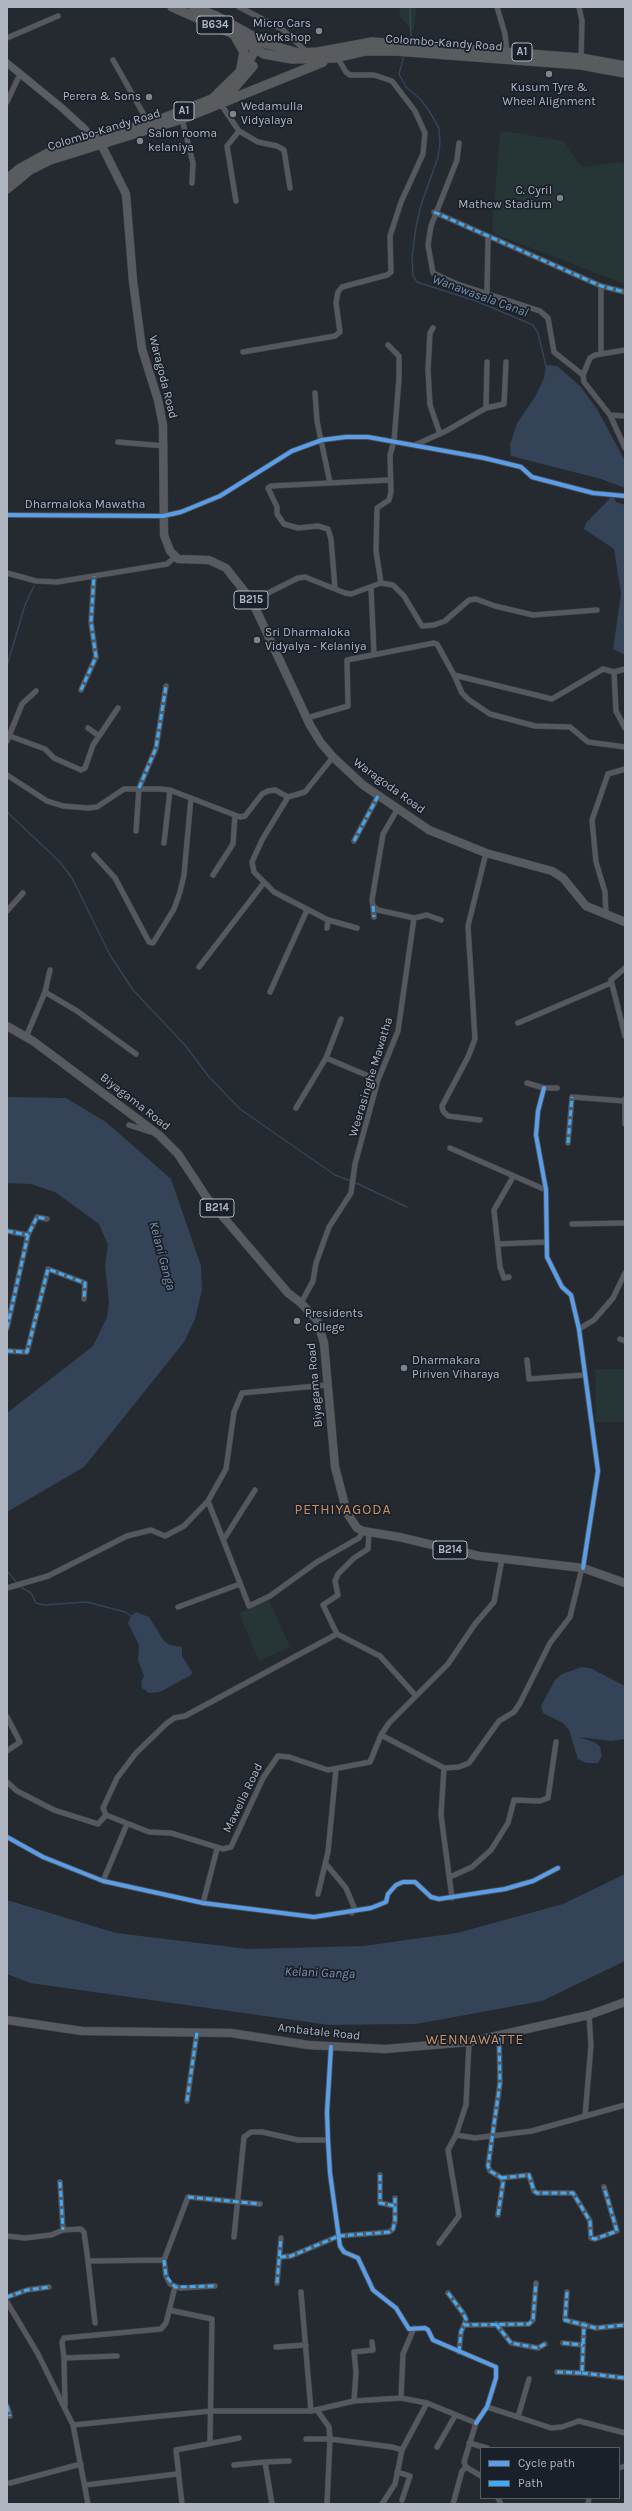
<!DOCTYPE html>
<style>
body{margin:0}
#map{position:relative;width:632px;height:2511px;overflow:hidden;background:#252a30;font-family:Karla,sans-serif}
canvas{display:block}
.frame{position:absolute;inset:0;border:8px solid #afb6c2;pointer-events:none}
.legend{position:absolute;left:480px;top:2447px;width:140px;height:52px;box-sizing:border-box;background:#1a202a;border:1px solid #565c67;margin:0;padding:5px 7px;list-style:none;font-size:12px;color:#afb6c2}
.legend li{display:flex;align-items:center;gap:8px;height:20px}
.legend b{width:20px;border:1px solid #565c67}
</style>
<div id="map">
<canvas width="632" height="2511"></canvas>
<div class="frame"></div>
<ul class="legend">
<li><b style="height:5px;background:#5a9eea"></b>Cycle path</li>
<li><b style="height:5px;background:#3fa9f5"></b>Path</li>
</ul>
</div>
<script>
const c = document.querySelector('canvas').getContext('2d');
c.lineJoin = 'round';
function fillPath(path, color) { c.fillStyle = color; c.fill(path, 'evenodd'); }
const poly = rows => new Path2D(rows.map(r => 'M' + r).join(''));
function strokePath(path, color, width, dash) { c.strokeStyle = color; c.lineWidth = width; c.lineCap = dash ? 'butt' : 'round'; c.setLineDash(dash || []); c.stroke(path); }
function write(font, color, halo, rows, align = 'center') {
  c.font = font + ' Karla,sans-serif'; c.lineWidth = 3.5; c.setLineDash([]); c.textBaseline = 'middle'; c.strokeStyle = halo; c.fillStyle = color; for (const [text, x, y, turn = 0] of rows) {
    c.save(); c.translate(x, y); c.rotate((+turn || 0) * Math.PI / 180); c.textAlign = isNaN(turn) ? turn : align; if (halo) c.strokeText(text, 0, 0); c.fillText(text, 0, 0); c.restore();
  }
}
const green = poly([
 [399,7,417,7,413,31,400,17],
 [505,131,564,141,578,163,584,167,618,162,625,164,625,284,495,234,492,229,500,134],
 [595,1369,625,1369,625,1422,596,1422],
 [269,1600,290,1647,259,1661,239,1613]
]);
const water = poly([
 [546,365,557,366,580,386,597,409,625,461,625,488,601,479,511,456,510,445,517,423,535,397,544,378],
 [613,495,616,502,625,505,625,655,613,649,621,594,614,549,584,529,586,523],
 [7,1097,66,1098,106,1122,171,1179,201,1266,202,1290,195,1319,184,1342,84,1467,7,1512,7,1413,93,1346,107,1317,109,1302,105,1265,108,1245,99,1224,55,1192,31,1184,7,1183],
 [136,1612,149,1617,164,1641,170,1645,182,1647,182,1656,192,1672,191,1675,160,1692,149,1693,142,1688,141,1682,144,1676,138,1660,139,1645,128,1623,131,1616],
 [582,1667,590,1668,625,1686,625,1739,611,1741,579,1737,596,1743,600,1747,602,1756,598,1763,586,1763,578,1759,569,1730,563,1723,543,1713,541,1706,555,1680,562,1674],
 [625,1874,625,1961,542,2001,416,2024,329,2025,30,1983,7,1974,7,1900,116,1933,248,1949,363,1946,457,1933,563,1904]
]);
const stream = poly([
 [409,42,411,37,410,7],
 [404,55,399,74,406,87,419,98,428,109,439,128,440,143,438,157,421,205,416,227,412,257,413,276,417,282,476,301,533,325,538,333,546,366],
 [7,666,25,605,34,586],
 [7,812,60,862,72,878,110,955,133,990,184,1044,210,1078,240,1109,335,1175,351,1181],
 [354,1182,407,1207],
 [7,1571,17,1583],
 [19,1586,31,1593,36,1603,44,1605,87,1602,125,1612,131,1616]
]);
const street = poly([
 [239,7,282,29,307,52],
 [497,7,505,34,507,54],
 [579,7,582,21,581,60],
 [7,38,58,16],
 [113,60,148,122],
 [7,102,20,74],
 [220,103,239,131,227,146,236,201],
 [182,119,193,163,192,183],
 [239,131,258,142,277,146,284,150,290,188],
 [459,143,457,160,431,226,428,245,433,273,457,284,540,311,548,318,554,352,583,375],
 [434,212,601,286,625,292],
 [487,293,488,238],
 [433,328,430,333,428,370,430,405,440,434],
 [625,350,595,355,590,358,583,375,584,382,610,415,625,448],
 [243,352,335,336,340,332,336,303,338,292,342,287,387,275,391,272,390,236,401,202,423,154,425,133,415,111,392,81,374,75,350,75,346,72,337,57],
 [601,353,601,286],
 [315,393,317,421,330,483],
 [486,408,487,362],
 [610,415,625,416],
 [118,442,165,446],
 [415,445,446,431,486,408,504,404,506,362],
 [7,515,163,516,181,512,220,496,292,451,322,440,346,437,368,437,484,458,521,467,532,477,593,493,625,496],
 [7,573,36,581,57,582,167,564,175,557],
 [381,583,376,551,377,508,389,500,391,492,390,455,394,441,399,378,399,356,388,345],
 [371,587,374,654],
 [335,588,331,539,328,529,318,526,298,528,284,524,277,514,277,507,268,488,271,486,389,480],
 [252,601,298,578,305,577,345,593,351,594,381,583,393,585,404,596,422,626,434,625,445,621,469,600,476,599,495,606,533,615,597,610],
 [614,672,616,711,625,728],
 [454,675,462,693,469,700,490,714,535,726,570,727,588,742,625,747],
 [81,690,96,657,91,622,94,576],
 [307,718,348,706,347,660,434,643,437,644,454,675,552,699,603,669,614,672,625,669],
 [88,728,99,736],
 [7,735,45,749,54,758,81,770,85,768,93,745,118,708],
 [7,741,22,704,36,691],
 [7,775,47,801,63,806,88,808,97,807,124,789,160,789,170,790,240,817,245,816,262,794,268,791,275,790,288,797,305,792,333,757],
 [288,797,262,840,252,862,254,872,274,892,328,920,357,928],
 [397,810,383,834,372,900,373,906,378,910,414,918,427,915,441,920],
 [136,831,139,788,156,748,166,686],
 [354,841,378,796],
 [164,843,170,790],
 [94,855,115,878,149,942,153,943,174,909,180,892,184,875,191,798],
 [213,875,233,844,235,816],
 [373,906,374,917],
 [7,911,23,893],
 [606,915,605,892,596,862,592,820,608,774,625,769],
 [327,928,328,920],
 [199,967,263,884],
 [625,968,611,980,625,1036],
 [45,992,77,1011,136,1054],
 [270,992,307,910],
 [518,1023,611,983],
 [26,1037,45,992,50,970],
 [326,1058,341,1019],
 [527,1083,544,1088,557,1088],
 [544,1088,538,1111,536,1135,546,1190,547,1257,562,1287,571,1295,579,1329,598,1471,583,1568],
 [625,1099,625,1124],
 [296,1108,326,1058,378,1080],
 [480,1120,448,1116,443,1111,442,1106,468,1057,475,1039,468,926,486,853],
 [129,1125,151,1132],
 [568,1143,572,1097,624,1101],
 [450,1148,546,1190],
 [572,1224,625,1223],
 [7,1231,28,1235],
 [498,1244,546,1242],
 [509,1277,504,1278,500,1267,494,1210,513,1177],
 [301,1303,313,1281,316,1263,329,1227,351,1193,355,1164,378,1080,398,1031,414,918],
 [7,1328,28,1235,37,1217,47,1219],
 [579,1329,594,1320,613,1298,625,1273],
 [620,1339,625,1341],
 [7,1351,27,1352,48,1269,85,1283,84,1299],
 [527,1360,529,1379,585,1375],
 [208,1501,249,1606,270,1596,317,1562,359,1538,363,1531],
 [369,1532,368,1549,354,1558,338,1574,335,1581,338,1595,323,1605,337,1634,380,1656,416,1696],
 [224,1539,255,1490],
 [7,1588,48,1576,127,1536,151,1530,165,1536,184,1526,208,1501,226,1469,234,1412,242,1393,327,1385],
 [178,1607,240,1584],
 [7,1717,20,1742,7,1751],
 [381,1735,444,1768,441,1815,452,1898],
 [444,1768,459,1767,469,1763,499,1721,514,1712,520,1703,550,1643,570,1617,582,1568],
 [7,1782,17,1791,54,1810,98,1824,106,1815,103,1808,117,1778,136,1753,166,1724,174,1718,185,1716,337,1634],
 [106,1815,149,1832,171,1833,223,1849,231,1847,263,1778,278,1756,289,1757,328,1770,370,1762,381,1735,389,1723,448,1664,475,1624,494,1602,502,1559],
 [7,1837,43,1857,103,1881,203,1903,314,1917,371,1908,386,1902,388,1894,396,1885,403,1882,415,1882,431,1897,439,1899,505,1889,533,1881,558,1868],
 [326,1864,346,1888,354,1907,352,1913],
 [450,1877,472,1867,491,1850,508,1823,514,1800,540,1801,548,1798,556,1742],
 [103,1881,127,1824],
 [318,1894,328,1852,336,1769],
 [203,1903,217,1849],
 [331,2047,327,2112,328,2140,330,2173,340,2246,344,2252,358,2258,373,2290,396,2308,409,2329,425,2328,428,2330,433,2340,496,2367,496,2378,487,2407,476,2423],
 [187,2101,197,2032],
 [585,2116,591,2046,589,2015],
 [456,2135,475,2138,532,2131,625,2105],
 [380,2175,380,2203,395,2206],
 [501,2178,529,2175,534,2191,537,2193,573,2193,590,2221,591,2238,595,2239,617,2231,604,2187],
 [60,2182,63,2230],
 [498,2215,503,2183,502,2178,490,2171,488,2166,500,2083,499,2036],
 [7,2236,25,2238,51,2235,63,2230,81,2229,84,2232,88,2261,164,2260],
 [234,2237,244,2137,251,2132,262,2132,298,2140,328,2140],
 [439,2243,459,2216,448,2150,456,2135,466,2105,469,2042],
 [280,2257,291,2256,339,2236,389,2232,393,2229,395,2221,395,2198],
 [88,2261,95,2323],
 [277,2283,281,2238],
 [215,2286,180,2288,170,2284,166,2276,164,2260,188,2197,260,2204],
 [301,2292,311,2411],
 [567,2292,565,2320,596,2328,625,2325],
 [448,2293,463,2313,466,2319,464,2325],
 [7,2297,27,2290,49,2287],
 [7,2302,38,2354,73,2425,88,2504],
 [169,2310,212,2319,210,2443],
 [496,2324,511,2343,538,2348,545,2344],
 [563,2343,583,2345],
 [276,2347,306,2345],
 [459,2352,461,2332,464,2325,529,2324,533,2320,536,2283],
 [64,2358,62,2342,64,2338,161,2329,166,2323,175,2287],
 [557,2372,582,2373,584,2324],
 [582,2373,625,2378],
 [401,2398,403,2354,414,2328],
 [354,2401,401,2398,427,2403,402,2450,395,2484,382,2504],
 [427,2403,476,2423,464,2462,466,2467,481,2476],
 [65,2405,64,2358,117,2356],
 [7,2406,10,2416],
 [487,2407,518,2417,529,2379],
 [317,2410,329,2427,330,2439,327,2504],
 [518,2417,551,2428,562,2427,579,2421,625,2433],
 [73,2425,211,2411,311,2411,354,2401,356,2372,354,2352,373,2350,372,2342],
 [306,2439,330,2439,392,2447,402,2450],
 [469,2443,487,2448],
 [437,2447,455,2416],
 [234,2465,265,2462],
 [619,2468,625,2466],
 [397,2472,410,2476,402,2500],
 [10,2483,81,2464],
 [85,2485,177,2474],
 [498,2498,501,2504],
 [182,2504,176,2450,239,2438],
 [272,2504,265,2462,289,2461],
 [453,2504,462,2471,466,2467],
 [588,2504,589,2498]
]);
const secondary = poly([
 [7,63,62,108,85,129,92,139]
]);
const primary = poly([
 [101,144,126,194,133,281,142,349,158,400,163,425,164,535,170,551,178,559,209,560,226,568,252,601,310,725,321,743,333,757,363,785,429,830,486,853,552,871,563,878,586,906,625,922],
 [7,1026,33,1041,159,1135,178,1154,207,1198,288,1293,301,1303,317,1320,324,1343,335,1467,347,1513,357,1528,363,1531,399,1537,479,1556,583,1568,625,1583],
 [7,2020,82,2031,231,2033,308,2045,385,2049,469,2042,589,2015,625,2002]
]);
const highway = poly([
 [172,7,231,33,264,54,292,59,334,58,365,51,396,51,581,65,625,73],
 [193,7,216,16,267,44,298,53,318,52,372,42,581,58,625,66],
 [236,38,244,52,241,68],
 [223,101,253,66],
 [7,179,19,169,48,153,164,118,212,99,245,67,259,44],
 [7,189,30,170,50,160,182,119,323,62]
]);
const quiet = poly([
 [434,212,601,286,625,292],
 [81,690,96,657,91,622,94,576],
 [139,788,156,748,166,686],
 [354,841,378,796],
 [373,906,374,917],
 [568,1143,572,1097],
 [7,1231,28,1235],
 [7,1328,28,1235,37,1217,47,1219],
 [7,1351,27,1352,48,1269,85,1283,84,1299],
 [187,2101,197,2032],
 [380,2175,380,2203,395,2206],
 [501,2178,529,2175,534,2191,537,2193,573,2193,590,2221,591,2238,595,2239,617,2231,604,2187],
 [60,2182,63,2230],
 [188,2197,260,2204],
 [498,2215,503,2183,502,2178,490,2171,488,2166,500,2083,499,2036],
 [280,2257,291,2256,339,2236,389,2232,393,2229,395,2221,395,2198],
 [164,2260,166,2276,175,2287,215,2286],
 [277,2283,281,2238],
 [567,2292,565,2320,596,2328,625,2325],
 [448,2293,463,2313,466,2319,464,2325],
 [7,2297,27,2290,49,2287],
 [496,2324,511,2343,538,2348,545,2344],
 [563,2343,583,2345],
 [459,2352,461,2332,464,2325,529,2324,533,2320,536,2283],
 [557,2372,582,2373,584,2324],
 [582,2373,625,2378],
 [7,2406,10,2416]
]);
const cycleway = poly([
 [7,515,163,516,181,512,220,496,292,451,322,440,346,437,368,437,484,458,521,467,532,477,593,493,625,496],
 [544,1088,538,1111,536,1135,546,1190,547,1257,562,1287,571,1295,579,1329,598,1471,583,1568],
 [7,1837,43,1857,103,1881,203,1903,314,1917,371,1908,386,1902,388,1894,396,1885,403,1882,415,1882,431,1897,439,1899,505,1889,533,1881,558,1868],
 [331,2047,327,2112,328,2140,330,2173,340,2246,344,2252,358,2258,373,2290,396,2308,409,2329,425,2328,428,2330,433,2340,496,2367,496,2378,487,2407,476,2423]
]);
const markers = [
 [319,31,4,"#7f858f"],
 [549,74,4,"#7f858f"],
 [149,97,4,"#7f858f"],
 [233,114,4,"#7f858f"],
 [140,141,4,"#7f858f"],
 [560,198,4,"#7f858f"],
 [257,640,4,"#7f858f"],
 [297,1321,4,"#7f858f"],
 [404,1368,4,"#7f858f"]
];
const shields = [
 [215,25,36],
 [522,52,20],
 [184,111,20],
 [251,600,34],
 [217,1208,34],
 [450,1550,34]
];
const shieldNames = [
 ["B634",215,25],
 ["A1",522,52],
 ["A1",184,111],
 ["B215",251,600],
 ["B214",217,1208],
 ["B214",450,1550]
];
const poiNames = [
 ["Micro Cars",311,24,"right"],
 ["Workshop",311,38,"right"],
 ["Kusum Tyre &",549,88,"center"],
 ["Wheel Alignment",549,102,"center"],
 ["Perera & Sons",141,97,"right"],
 ["Wedamulla",241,107],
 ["Vidyalaya",241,121],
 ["Salon rooma",148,134],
 ["kelaniya",148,148],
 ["C. Cyril",552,191,"right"],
 ["Mathew Stadium",552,205,"right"],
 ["Sri Dharmaloka",265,633],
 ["Vidyalya - Kelaniya",265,647],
 ["Presidents",305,1314],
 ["College",305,1328],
 ["Dharmakara",412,1361],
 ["Piriven Viharaya",412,1375]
];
const streetNames = [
 ["Colombo-Kandy Road",444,43,4],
 ["Colombo-Kandy Road",104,130,-17],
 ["Waragoda Road",163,377,76],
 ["Dharmaloka Mawatha",85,505],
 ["Waragoda Road",389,786,36],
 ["Weerasinghe Mawatha",371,1077,-73],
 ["Biyagama Road",135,1102,38],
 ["Biyagama Road",315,1385,-95],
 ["Mawella Road",243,1798,-64],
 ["Ambatale Road",319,2032,6]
];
const waterNames = [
 ["Wanawasala Canal",480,296,20],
 ["Kelani Ganga",162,1256,75],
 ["Kelani Ganga",320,1973,2]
];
const quarterNames = [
 ["PETHIYAGODA",343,1510],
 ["WENNAWATTE",475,2040]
];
fillPath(green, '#263637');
fillPath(water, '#344357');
strokePath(stream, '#344357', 1.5);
strokePath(street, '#414549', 6);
strokePath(secondary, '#43464d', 8);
strokePath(primary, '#43464d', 9);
strokePath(highway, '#42464c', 10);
strokePath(street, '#55585e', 5);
strokePath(secondary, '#595d64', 7);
strokePath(primary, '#575b60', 8);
strokePath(highway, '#595c5f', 9);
strokePath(quiet, '#3fa9f5', 3, [6, 3]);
strokePath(cycleway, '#5a9eea', 4);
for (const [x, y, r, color] of markers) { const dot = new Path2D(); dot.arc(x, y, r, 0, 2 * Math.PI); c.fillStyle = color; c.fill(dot); strokePath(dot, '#1a202a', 1.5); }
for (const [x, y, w] of shields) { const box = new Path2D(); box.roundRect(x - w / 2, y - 9, w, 18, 3); c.fillStyle = '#1a202a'; c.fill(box); strokePath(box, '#afb6c2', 1); }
write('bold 11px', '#afb6c2', null, shieldNames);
write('12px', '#afb6c2', '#1a202a', poiNames, 'left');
write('12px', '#afb6c2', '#1a202a', streetNames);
write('italic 13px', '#798ea9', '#1a202a', waterNames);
c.letterSpacing = '1px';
write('14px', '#c98f62', '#1a202a', quarterNames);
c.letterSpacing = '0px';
</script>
